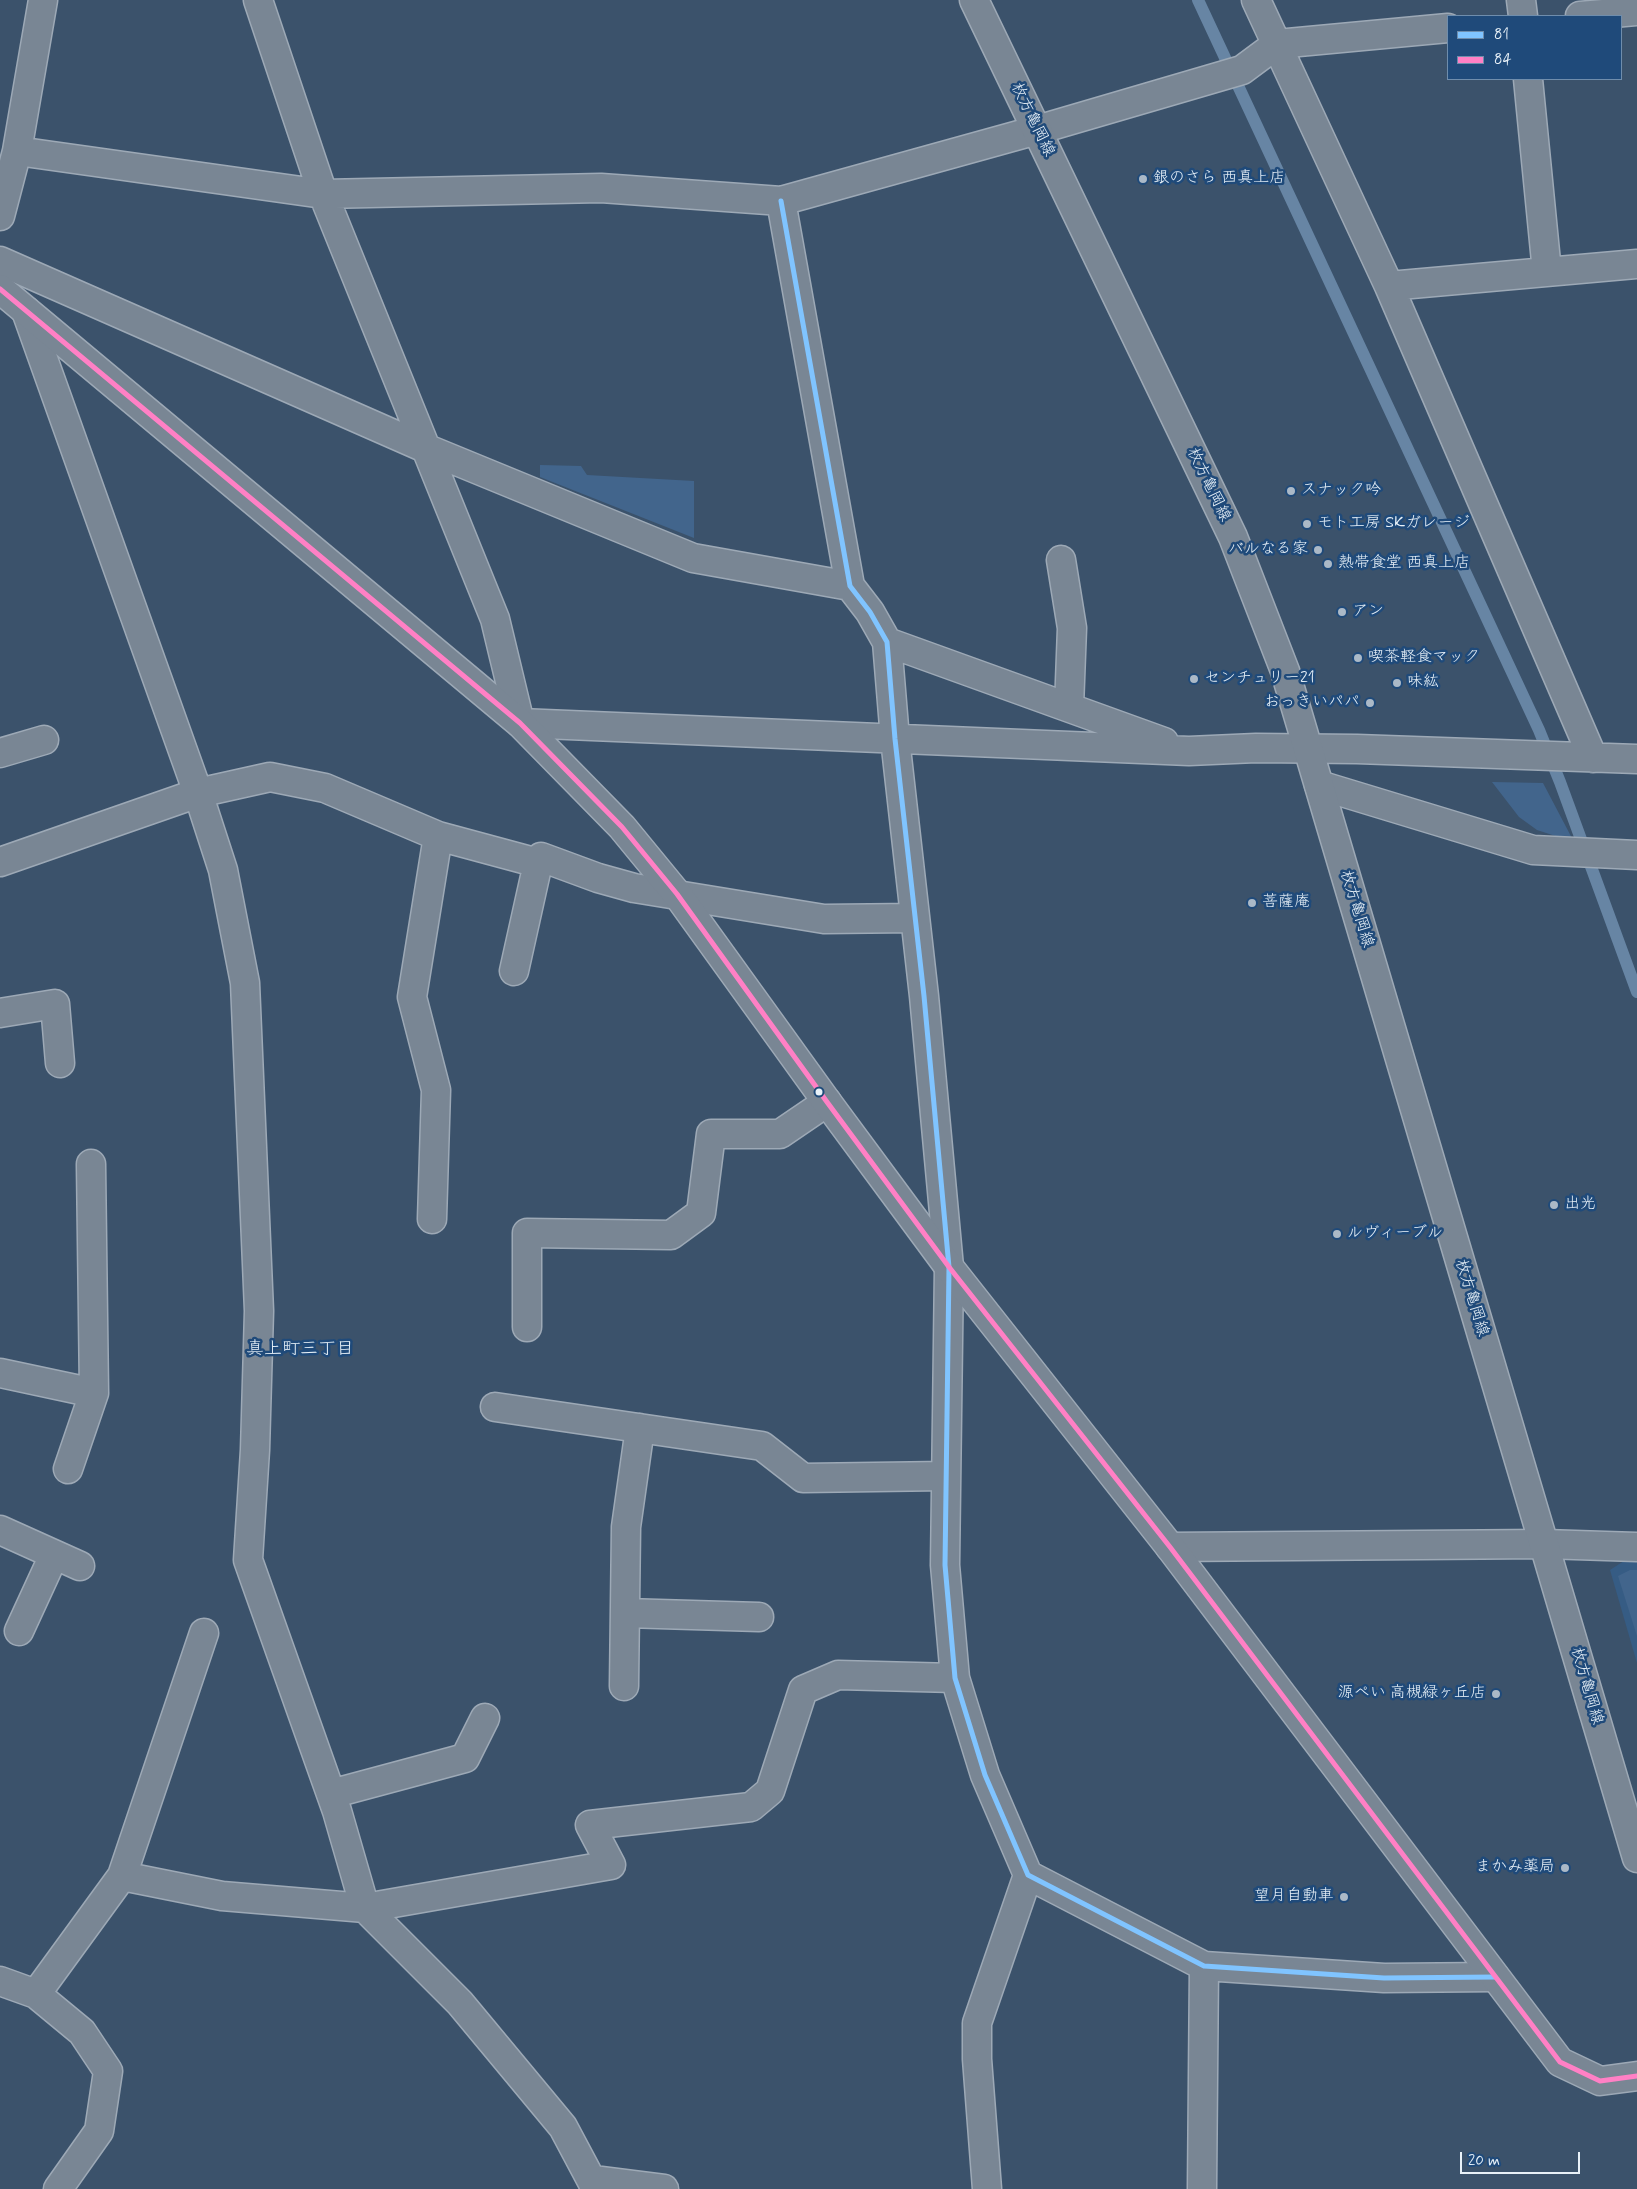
<!DOCTYPE html>
<meta charset="utf-8">
<style>
body{margin:0}
#map{position:relative;width:1637px;height:2189px;overflow:hidden;background:#3b526b;font-family:Mynerve,sans-serif}
canvas{display:block}
.legend{position:absolute;left:1447px;top:15px;width:175px;height:65px;box-sizing:border-box;background:#1f4a7a;border:1px solid #6f8dac;margin:0;padding:6px 9px;list-style:none;font-size:15px;color:#e8f1f8}
.legend li{display:flex;align-items:center;gap:10px;height:25px}
.legend b{width:25px;border:1px solid #6f8dac}
.scale{position:absolute;left:1460px;top:2152px;width:120px;height:22px;box-sizing:border-box;border:2px solid #e8f1f8;border-top:0;padding-left:6px;font-size:15px;line-height:18px;white-space:nowrap;color:#e8f1f8;-webkit-text-stroke:4px #1f4a7a;paint-order:stroke}
</style>
<div id="map">
<canvas width="1637" height="2189"></canvas>
<ul class="legend">
<li><b style="height:6px;background:#80c4ff"></b>81</li>
<li><b style="height:6px;background:#ff80c5"></b>84</li>
</ul>
<div class="scale">20 m</div>
</div>
<script>
const c = document.querySelector('canvas').getContext('2d');
c.lineJoin = 'round';
function fillPath(path, color) { c.fillStyle = color; c.fill(path, 'evenodd'); }
const poly = rows => new Path2D(rows.map(r => 'M' + r).join(''));
function strokePath(path, color, width, dash) { c.strokeStyle = color; c.lineWidth = width; c.lineCap = dash ? 'butt' : 'round'; c.setLineDash(dash || []); c.stroke(path); }
function write(font, color, halo, rows, align = 'center') {
  c.font = font + ' Mynerve,"Klee One",sans-serif'; c.lineWidth = 5; c.setLineDash([]); c.textBaseline = 'middle'; c.strokeStyle = halo; c.fillStyle = color; for (const [text, x, y, turn = 0] of rows) {
    c.save(); c.translate(x, y); c.rotate((+turn || 0) * Math.PI / 180); c.textAlign = isNaN(turn) ? turn : align; if (halo) c.strokeText(text, 0, 0); c.fillText(text, 0, 0); c.restore();
  }
}
const built = poly([
 [1627,1559,1637,1559,1637,1663,1610,1570]
]);
const green = poly([
 [540,465,581,466,587,475,694,481,694,538,540,477],
 [1492,782,1543,783,1574,842,1537,830,1519,817],
 [1630,1570,1637,1570,1637,1636,1618,1576]
]);
const stream = poly([
 [1198,0,1539,730,1560,782,1637,992]
]);
const minor = poly([
 [258,0,323,194,495,619,520,723,1189,751,1256,748,1357,749,1637,759],
 [1256,0,1389,286,1593,758],
 [1521,0,1523,16],
 [1580,16,1637,11],
 [1528,79,1547,272],
 [17,151,323,194,601,188,781,201,1037,130,1242,70,1277,44,1448,28],
 [781,201,850,586,870,612,887,642,895,739,924,996,949,1267,945,1565,955,1678,985,1775,1028,1875,1204,1966,1384,1978,1495,1977],
 [0,216,17,151,43,0],
 [0,261,425,448,693,558,850,586],
 [1389,286,1637,264],
 [26,311,198,793,223,870,245,983,259,1311,255,1450,248,1560,337,1811,365,1908,460,2003,563,2127,596,2189],
 [1061,560,1072,628,1069,707],
 [887,642,1164,742],
 [0,753,44,740],
 [1319,785,1533,850,1637,855],
 [0,862,198,793,270,777,325,788,438,836,538,863,541,857,598,878,634,888,824,919,915,918],
 [514,971,538,863],
 [0,1013,55,1004,60,1063],
 [432,1219,436,1090,412,997,438,836],
 [527,1327,527,1233,671,1235,701,1213,711,1134,780,1134,827,1102],
 [0,1373,94,1393],
 [495,1407,762,1446,803,1478,946,1476],
 [68,1469,94,1393,91,1164],
 [0,1530,80,1566],
 [1170,1547,1544,1544,1637,1547],
 [625,1613,759,1617],
 [19,1631,54,1555],
 [624,1686,626,1527,640,1428],
 [331,1794,465,1758,485,1718],
 [122,1876,222,1896,365,1908,611,1865,590,1825,751,1807,770,1791,803,1690,838,1675,955,1678],
 [0,1981,36,1994,82,2032,108,2071,99,2131,58,2189],
 [36,1994,122,1876,204,1633],
 [593,2180,664,2189],
 [987,2189,977,2059,977,2023,1028,1875],
 [1202,2189,1204,1966]
]);
const tertiary = poly([
 [0,289,520,723,622,827,677,894,827,1102,949,1267,1170,1547,1560,2062,1600,2081,1637,2076]
]);
const primary = poly([
 [974,0,1233,537,1285,671,1637,1858]
]);
const bus1 = poly([
 [781,201,850,586,870,612,887,642,895,739,924,996,949,1267,945,1565,955,1678,985,1775,1028,1875,1204,1966,1384,1978,1495,1977]
]);
const bus2 = poly([
 [0,289,520,723,622,827,677,894,827,1102,949,1267,1170,1547,1560,2062,1600,2081,1637,2076]
]);
const markers = [
 [1143,179,5,"#abb9c7"],
 [1291,491,5,"#abb9c7"],
 [1307,524,5,"#abb9c7"],
 [1318,550,5,"#abb9c7"],
 [1328,564,5,"#abb9c7"],
 [1342,612,5,"#abb9c7"],
 [1358,658,5,"#abb9c7"],
 [1194,679,5,"#abb9c7"],
 [1397,683,5,"#abb9c7"],
 [1370,703,5,"#abb9c7"],
 [1252,903,5,"#abb9c7"],
 [819,1092,4.5,"#e8f1f8"],
 [1554,1205,5,"#abb9c7"],
 [1337,1234,5,"#abb9c7"],
 [1496,1694,5,"#abb9c7"],
 [1565,1868,5,"#abb9c7"],
 [1344,1897,5,"#abb9c7"]
];
const streetNames = [
 ["枚方亀岡線",1032,120,64],
 ["枚方亀岡線",1208,485,64],
 ["枚方亀岡線",1356,909,73],
 ["枚方亀岡線",1471,1298,73],
 ["枚方亀岡線",1586,1686,74]
];
const poiNames = [
 ["銀のさら 西真上店",1153,179],
 ["スナック吟",1301,491],
 ["モト工房 SKガレージ",1317,524],
 ["バルなる家",1308,550,"right"],
 ["熱帯食堂 西真上店",1338,564],
 ["アン",1352,612],
 ["喫茶軽食マック",1368,658],
 ["センチュリー21",1204,679],
 ["味紘",1407,683],
 ["おっきいパパ",1360,703,"right"],
 ["菩薩庵",1262,903],
 ["出光",1564,1205],
 ["ルヴィーブル",1347,1234],
 ["源ぺい 高槻緑ヶ丘店",1486,1694,"right"],
 ["まかみ薬局",1555,1868,"right"],
 ["望月自動車",1334,1897,"right"]
];
const neighbourhoodNames = [
 ["真上町三丁目",300,1350]
];
fillPath(built, '#365c84');
fillPath(green, '#42658c');
strokePath(stream, '#6785a4', 12);
strokePath(minor, '#9da9b6', 31);
strokePath(tertiary, '#9da9b6', 31);
strokePath(primary, '#9da9b6', 31);
strokePath(minor, '#798694', 28);
strokePath(tertiary, '#798694', 28);
strokePath(primary, '#798694', 28);
strokePath(bus1, '#80c4ff', 5);
strokePath(bus2, '#ff80c5', 5);
for (const [x, y, r, color] of markers) { const dot = new Path2D(); dot.arc(x, y, r, 0, 2 * Math.PI); c.fillStyle = color; c.fill(dot); strokePath(dot, '#1f4a7a', 2); }
write('16px', '#e8f1f8', '#1f4a7a', streetNames);
write('16px', '#e8f1f8', '#1f4a7a', poiNames, 'left');
write('18px', '#e8f1f8', '#1f4a7a', neighbourhoodNames);
</script>
